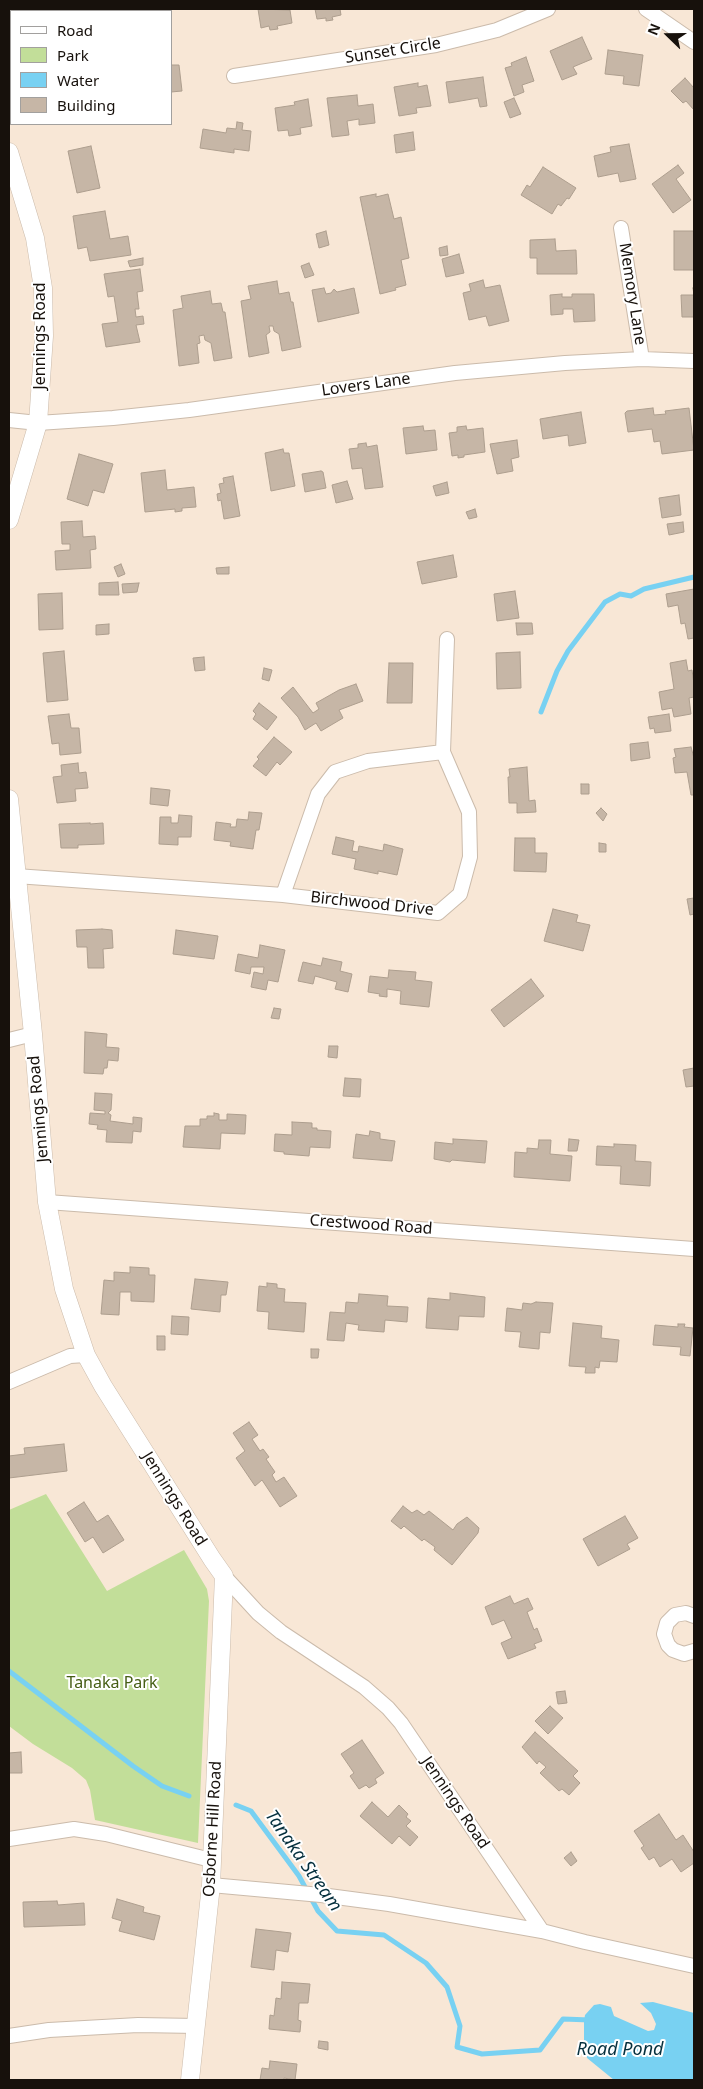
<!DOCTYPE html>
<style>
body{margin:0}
#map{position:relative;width:703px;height:2089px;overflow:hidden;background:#f8e7d6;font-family:"Noto Sans",sans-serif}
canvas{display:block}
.frame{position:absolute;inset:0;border:10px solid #17110c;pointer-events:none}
.legend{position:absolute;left:10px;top:10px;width:162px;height:115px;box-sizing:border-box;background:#fff;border:1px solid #a2a09e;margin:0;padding:6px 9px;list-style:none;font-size:15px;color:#17110c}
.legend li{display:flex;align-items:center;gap:10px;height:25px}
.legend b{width:25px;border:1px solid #a2a09e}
.north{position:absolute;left:643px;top:10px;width:50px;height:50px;-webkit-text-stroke:4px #fff;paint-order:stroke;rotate:292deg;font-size:14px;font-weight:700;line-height:20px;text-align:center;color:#17110c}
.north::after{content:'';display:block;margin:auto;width:18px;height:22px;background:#17110c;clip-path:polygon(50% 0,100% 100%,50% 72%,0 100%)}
</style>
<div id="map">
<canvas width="703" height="2089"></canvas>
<div class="frame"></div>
<ul class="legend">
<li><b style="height:6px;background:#fff"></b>Road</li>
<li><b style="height:14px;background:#c2de99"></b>Park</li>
<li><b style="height:14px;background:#78d1f2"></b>Water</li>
<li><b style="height:14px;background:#c6b6a6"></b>Building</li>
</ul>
<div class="north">N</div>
</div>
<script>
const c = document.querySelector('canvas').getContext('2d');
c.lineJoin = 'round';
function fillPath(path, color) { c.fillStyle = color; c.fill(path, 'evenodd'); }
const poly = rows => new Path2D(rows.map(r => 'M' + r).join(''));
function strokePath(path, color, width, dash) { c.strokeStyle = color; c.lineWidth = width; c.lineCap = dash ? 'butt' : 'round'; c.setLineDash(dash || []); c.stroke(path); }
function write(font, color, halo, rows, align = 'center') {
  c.font = font + ' "Noto Sans",sans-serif'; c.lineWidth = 4; c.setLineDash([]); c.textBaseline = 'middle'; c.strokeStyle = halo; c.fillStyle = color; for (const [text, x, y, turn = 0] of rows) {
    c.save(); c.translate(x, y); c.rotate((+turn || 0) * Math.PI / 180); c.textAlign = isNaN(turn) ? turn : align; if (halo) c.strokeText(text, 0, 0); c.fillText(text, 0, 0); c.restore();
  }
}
const green = poly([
 [46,1494,107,1591,184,1550,207,1589,209,1601,198,1843,95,1820,90,1790,86,1780,72,1768,33,1744,9,1726,9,1510]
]);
const water = poly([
 [653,2002,694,2013,694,2080,614,2080,587,2058,584,2046,584,2021,585,2015,594,2005,600,2004,611,2007,614,2016,648,2031,654,2030,656,2024,651,2013,640,2003]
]);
const stream = poly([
 [541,712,557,671,568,651,605,602,620,594,631,596,644,589,694,577],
 [9,1671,133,1766,162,1786,189,1796],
 [236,1805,251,1811,299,1876,318,1911,337,1931,384,1935,426,1963,447,1987,460,2026,457,2047,482,2054,540,2050,563,2019,590,2020]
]);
const building = poly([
 [258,9,290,10,292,23,277,26,278,29,270,30,269,26,261,28,258,9],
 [315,9,340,9,341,15,332,17,333,20,326,21,326,18,317,19,315,9],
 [582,37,592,59,573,67,577,74,562,80,550,51,582,37],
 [608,50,643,55,639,86,623,84,624,76,605,74,608,50],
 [526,57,534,81,522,85,524,92,514,96,505,68,512,66,511,63,526,57],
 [171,65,179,65,182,91,171,92,171,65],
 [483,77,487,106,480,107,478,98,449,103,446,82,483,77],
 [685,78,694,88,694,110,686,101,683,103,671,91,685,78],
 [418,83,418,87,427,85,431,106,416,108,417,113,399,116,394,87,418,83],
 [357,95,358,106,373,104,375,123,359,125,359,119,347,121,349,135,332,137,327,98,357,95],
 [514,98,521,114,510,118,504,102,514,98],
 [308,99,312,126,300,128,301,134,289,136,288,130,278,131,275,108,295,105,294,102,308,99],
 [237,122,243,123,242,130,251,131,249,151,234,149,234,153,200,148,203,129,226,133,227,128,236,129,237,122],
 [413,132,415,150,396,153,394,135,413,132],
 [629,144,636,179,620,182,618,173,598,177,594,156,611,152,610,147,629,144],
 [91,146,100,188,77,193,68,151,91,146],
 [678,165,684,173,676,179,691,200,673,213,652,184,678,165],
 [543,167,576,188,569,199,567,198,561,206,558,204,552,214,521,195,527,185,530,187,543,167],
 [376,194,376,197,388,194,394,219,401,217,409,258,401,260,406,285,395,288,396,290,380,294,360,197,376,194],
 [105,211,110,239,128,236,131,255,90,261,87,247,78,249,73,216,105,211],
 [326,231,329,245,319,248,316,234,326,231],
 [674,231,694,231,694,270,674,270,674,231],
 [555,239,556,251,576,250,577,274,537,274,537,258,530,258,530,240,555,239],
 [447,246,448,255,440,256,439,248,447,246],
 [459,254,464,273,446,277,442,259,459,254],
 [143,258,143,265,130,267,128,261,143,258],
 [309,263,314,275,305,278,301,266,309,263],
 [140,269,143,291,137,292,139,309,135,309,136,317,143,316,144,324,136,325,140,342,106,347,102,324,118,322,114,296,108,297,104,274,140,269],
 [483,280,485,288,500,285,509,321,489,326,486,316,469,320,463,293,471,291,469,284,483,280],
 [277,281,279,294,289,292,291,302,293,302,301,347,282,351,279,334,274,331,273,326,269,326,270,332,266,335,269,353,249,357,241,301,251,299,248,286,277,281],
 [324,288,326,294,331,293,334,289,337,292,354,288,359,313,318,322,312,290,324,288],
 [693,288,694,288,694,317,682,317,681,295,694,295,693,288],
 [210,291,212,304,221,303,223,312,225,312,232,358,214,361,211,343,205,340,204,335,199,336,200,343,197,344,199,363,179,366,173,310,183,308,181,296,210,291],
 [562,294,562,297,572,297,572,294,594,294,595,321,574,322,573,309,563,309,563,314,551,315,550,295,562,294],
 [653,408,654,415,666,414,665,411,689,408,694,450,662,454,660,441,654,442,652,429,628,432,625,413,627,411,653,408],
 [581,412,586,443,569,446,568,435,543,439,540,419,581,412],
 [423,426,424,431,435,430,437,450,406,454,403,428,423,426],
 [466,426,467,430,483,428,485,452,464,455,464,457,458,458,458,455,452,456,449,433,457,432,457,427,466,426],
 [517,440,519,457,511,459,513,471,497,474,490,444,517,440],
 [366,443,367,447,377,445,383,487,365,489,362,468,352,469,349,449,358,448,358,444,366,443],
 [283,449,284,453,289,453,295,486,271,491,265,453,283,449],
 [79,454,113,464,104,493,93,490,88,506,67,499,79,454],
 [165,470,167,490,194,487,196,507,182,508,182,511,175,512,175,509,145,512,141,473,165,470],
 [321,471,323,472,326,488,305,492,302,474,321,471],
 [233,476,240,516,224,519,221,500,218,501,217,494,221,493,219,484,224,483,223,478,233,476],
 [347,481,353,499,336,503,332,485,347,481],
 [447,482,449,493,436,496,433,486,447,482],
 [679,495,681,515,662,518,659,498,679,495],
 [475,509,477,517,469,519,466,512,475,509],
 [82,521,83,537,95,536,96,549,90,550,91,568,56,570,55,551,70,550,70,544,62,544,61,522,82,521],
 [683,522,684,532,669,535,667,524,683,522],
 [453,555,457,577,422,584,417,562,453,555],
 [121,564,125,574,118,577,114,567,121,564],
 [229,567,229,574,217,574,216,568,229,567],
 [118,582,119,595,99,595,99,583,118,582],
 [139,583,137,592,123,593,122,584,139,583],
 [694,589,694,638,688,639,685,623,681,624,678,605,668,607,666,594,694,589],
 [515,591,519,618,497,621,494,594,515,591],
 [62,593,63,629,39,630,38,594,62,593],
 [516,623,532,623,533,634,517,635,516,623],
 [109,624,109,634,96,635,96,625,109,624],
 [64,651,68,700,47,702,43,653,64,651],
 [520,652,521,688,497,689,496,653,520,652],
 [204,657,205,670,195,671,193,658,204,657],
 [686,660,688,671,692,670,694,684,694,697,689,698,691,714,674,717,672,708,662,710,659,692,674,689,670,663,686,660],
 [389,663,413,663,412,703,387,703,389,663],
 [264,668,272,670,269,681,262,679,264,668],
 [356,684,363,701,339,710,343,718,321,731,316,723,305,730,298,717,281,698,293,687,313,713,319,709,316,703,339,690,356,684],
 [259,703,277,717,267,730,253,719,256,714,253,711,259,703],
 [69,714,71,728,79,728,81,753,60,755,59,743,52,744,48,716,69,714],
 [669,714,671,731,655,733,654,728,650,729,648,717,669,714],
 [274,737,292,752,280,765,277,762,266,776,253,766,259,759,257,757,274,737],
 [648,742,650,758,631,761,630,744,648,742],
 [691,747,694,758,694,795,691,795,687,772,675,773,673,758,676,757,674,749,691,747],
 [78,763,79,773,86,772,88,788,75,789,76,801,57,803,53,777,62,776,61,765,78,763],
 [527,767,529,801,535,800,536,812,517,813,517,803,509,803,508,777,510,777,509,769,527,767],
 [581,784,589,784,589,794,581,794,581,784],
 [151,788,170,790,168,806,150,804,151,788],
 [601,808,607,814,603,821,596,813,601,808],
 [249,812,262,813,259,830,256,830,253,849,230,846,231,842,214,840,216,822,231,824,230,827,236,827,237,819,248,820,249,812],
 [179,815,192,816,191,837,178,837,178,845,159,844,160,817,171,817,171,823,178,823,179,815],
 [90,823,90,824,103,823,104,844,78,845,78,848,61,848,59,824,90,823],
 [336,837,354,841,352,851,358,852,359,846,383,851,384,844,403,849,397,875,378,871,378,874,354,869,356,859,332,854,336,837],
 [515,838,535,838,535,853,547,853,546,872,514,871,515,838],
 [599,843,606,844,606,852,599,852,599,843],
 [694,898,694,914,690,915,687,899,694,898],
 [553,909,578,915,576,922,590,925,583,951,544,941,553,909],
 [102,929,112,930,113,948,103,949,104,968,88,968,87,947,77,947,76,930,102,929],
 [176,930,218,936,214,959,173,954,176,930],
 [260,945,285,950,278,982,268,980,266,990,251,987,254,972,263,974,264,967,251,967,250,974,235,971,238,954,258,958,260,945],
 [323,958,342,962,340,971,352,974,348,992,335,989,337,982,315,976,313,984,298,981,303,962,321,966,323,958],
 [389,970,416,972,415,980,432,982,429,1007,400,1004,401,991,387,989,387,997,379,996,380,994,368,992,370,976,388,978,389,970],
 [531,979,544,996,504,1027,491,1010,531,979],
 [274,1008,281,1009,279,1019,271,1018,274,1008],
 [85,1032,107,1034,106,1047,119,1048,118,1061,108,1060,107,1068,104,1068,103,1074,84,1073,85,1032],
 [329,1046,338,1046,337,1058,328,1057,329,1046],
 [694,1068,694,1086,686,1087,683,1070,694,1068],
 [345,1078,361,1079,360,1097,343,1096,345,1078],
 [95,1093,112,1094,111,1110,108,1113,111,1115,110,1121,133,1124,133,1117,142,1118,141,1132,133,1131,132,1143,106,1142,107,1130,97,1129,98,1125,89,1124,90,1113,105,1114,105,1111,94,1110,95,1093],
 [214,1113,219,1114,219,1120,227,1120,227,1114,246,1115,245,1134,221,1133,220,1149,183,1147,185,1126,200,1126,200,1119,207,1119,207,1116,214,1116,214,1113],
 [292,1122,312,1123,312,1128,317,1128,317,1130,331,1131,330,1148,310,1147,309,1156,284,1154,284,1152,274,1151,275,1134,292,1135,292,1122],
 [370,1131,380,1133,380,1139,395,1141,392,1161,353,1158,356,1134,369,1136,370,1131],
 [453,1139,487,1141,485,1163,452,1160,450,1162,434,1159,435,1142,453,1144,453,1139],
 [569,1139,579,1140,577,1151,568,1151,569,1139],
 [539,1140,551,1140,550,1154,572,1156,570,1181,514,1177,515,1152,527,1153,527,1148,538,1149,539,1140],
 [614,1144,636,1145,635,1161,651,1162,650,1186,620,1184,621,1166,596,1165,597,1146,614,1147,614,1144],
 [130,1267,149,1268,149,1275,155,1275,154,1302,131,1301,131,1292,120,1292,119,1315,101,1314,104,1280,114,1281,114,1272,130,1273,130,1267],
 [195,1279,228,1282,226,1295,221,1295,220,1312,191,1309,195,1279],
 [267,1283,277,1284,277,1288,285,1289,284,1302,306,1303,304,1332,268,1329,269,1312,257,1311,259,1286,267,1287,267,1283],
 [450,1293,485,1297,484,1317,459,1316,458,1330,426,1328,428,1298,450,1300,450,1293],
 [359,1294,388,1296,387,1306,408,1307,407,1322,385,1320,384,1332,358,1330,359,1325,346,1323,344,1341,327,1340,330,1312,345,1313,346,1302,358,1303,359,1294],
 [536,1302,553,1303,550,1333,540,1332,539,1349,519,1347,521,1332,505,1331,507,1308,522,1310,523,1303,531,1304,536,1302],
 [172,1316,189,1317,188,1335,171,1334,172,1316],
 [573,1323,602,1326,601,1338,619,1340,617,1362,600,1361,599,1368,595,1367,595,1373,585,1373,586,1367,569,1366,573,1323],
 [678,1324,685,1324,684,1327,693,1328,690,1356,680,1355,681,1347,653,1345,655,1325,678,1327,678,1324],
 [157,1336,165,1336,165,1350,157,1350,157,1336],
 [311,1349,319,1349,318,1358,311,1358,311,1349],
 [249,1422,258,1435,252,1439,260,1451,263,1449,269,1457,266,1459,275,1472,272,1475,276,1482,284,1477,297,1496,280,1507,262,1480,255,1486,236,1458,245,1451,233,1433,249,1422],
 [64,1444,67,1471,9,1478,9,1456,25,1454,24,1448,64,1444],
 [84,1502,97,1522,108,1515,124,1540,103,1553,93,1537,85,1542,67,1513,84,1502],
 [403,1506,412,1513,417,1510,424,1515,429,1511,453,1530,457,1524,467,1517,479,1528,478,1533,452,1565,434,1550,435,1547,424,1539,422,1541,404,1526,401,1529,391,1521,403,1506],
 [625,1516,638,1538,627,1544,630,1549,598,1566,583,1539,625,1516],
 [510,1596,514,1604,528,1598,533,1609,527,1612,534,1630,537,1628,542,1641,534,1644,536,1648,508,1659,501,1643,512,1638,504,1620,492,1625,485,1607,510,1596],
 [565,1691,567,1703,558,1704,556,1692,565,1691],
 [550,1706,563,1718,548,1734,535,1721,550,1706],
 [535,1732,578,1771,573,1776,580,1783,569,1795,562,1789,559,1791,540,1773,546,1767,539,1761,537,1764,522,1747,535,1732],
 [362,1740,384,1773,375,1779,377,1783,369,1788,366,1785,359,1789,350,1776,354,1773,341,1754,362,1740],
 [21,1752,22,1773,9,1773,9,1778,9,1753,21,1752],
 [372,1802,388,1817,399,1805,408,1814,406,1817,411,1821,406,1826,418,1837,410,1846,399,1836,392,1844,360,1816,372,1802],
 [659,1814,676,1840,683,1835,694,1852,694,1863,681,1872,672,1859,660,1867,654,1857,649,1860,641,1848,644,1846,634,1831,659,1814],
 [571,1852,577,1861,571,1866,564,1858,571,1852],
 [117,1899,144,1907,143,1912,160,1916,154,1940,119,1931,122,1921,112,1918,117,1899],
 [57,1901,58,1905,84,1903,85,1925,24,1927,23,1902,57,1901],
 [256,1929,291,1933,288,1952,276,1950,274,1970,251,1967,256,1929],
 [282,1982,310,1984,308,2003,299,2003,298,2020,301,2021,300,2032,269,2029,270,2015,274,2016,276,1998,281,1999,282,1982],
 [319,2041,328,2042,328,2050,318,2048,319,2041],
 [270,2061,297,2064,295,2080,284,2078,284,2080,260,2080,262,2068,269,2069,270,2061]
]);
const minor = poly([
 [646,9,694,42],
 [234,76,436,45,497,30,548,9],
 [621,228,642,359],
 [9,420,38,423,113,418,189,410,455,373,565,363,642,359,694,361],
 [16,876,283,895,438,913,460,894,470,857,469,812,443,752,447,639],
 [283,895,318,794,335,772,368,761,443,752],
 [9,1040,33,1034],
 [47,1202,694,1249],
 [9,1382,70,1356,86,1355],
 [224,1576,258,1613,281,1632,364,1687,388,1708,401,1723,542,1931,585,1942,694,1966],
 [694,1616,686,1613,675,1615,667,1623,664,1634,668,1645,673,1650,684,1654,694,1651],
 [9,1839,74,1829,106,1834,211,1860],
 [211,1885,321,1895,389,1904,542,1931],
 [9,2036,49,2030,138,2025,197,2026]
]);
const tertiary = poly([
 [9,152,35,238,43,288,44,336,38,423,9,520],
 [9,799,33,1034,47,1202,64,1289,86,1355,103,1386,212,1559,224,1576,211,1885,190,2080]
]);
const streetNames = [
 ["Sunset Circle",393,51,-9],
 ["Memory Lane",632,294,81],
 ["Jennings Road",40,336,-90],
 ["Lovers Lane",366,385,-8],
 ["Birchwood Drive",372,904,6],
 ["Jennings Road",39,1109,-95],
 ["Crestwood Road",371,1225,4],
 ["Jennings Road",174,1499,58],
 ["Jennings Road",455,1803,56],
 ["Osborne Hill Road",213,1829,-87]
];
const parkNames = [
 ["Tanaka Park",112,1683]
];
const waterNames = [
 ["Tanaka Stream",303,1861,55],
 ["Road Pond",620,2050]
];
fillPath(green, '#c2de99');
fillPath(water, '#78d1f2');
strokePath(stream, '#78d1f2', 5);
fillPath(building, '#c6b6a6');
strokePath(building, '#ad9e8e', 1);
strokePath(minor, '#cbbbab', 16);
strokePath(tertiary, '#cbbbab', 19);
strokePath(minor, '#fff', 14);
strokePath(tertiary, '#fff', 18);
write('16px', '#17110c', '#fff', streetNames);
write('16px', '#465e15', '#fff', parkNames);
write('italic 18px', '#05303e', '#fff', waterNames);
</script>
